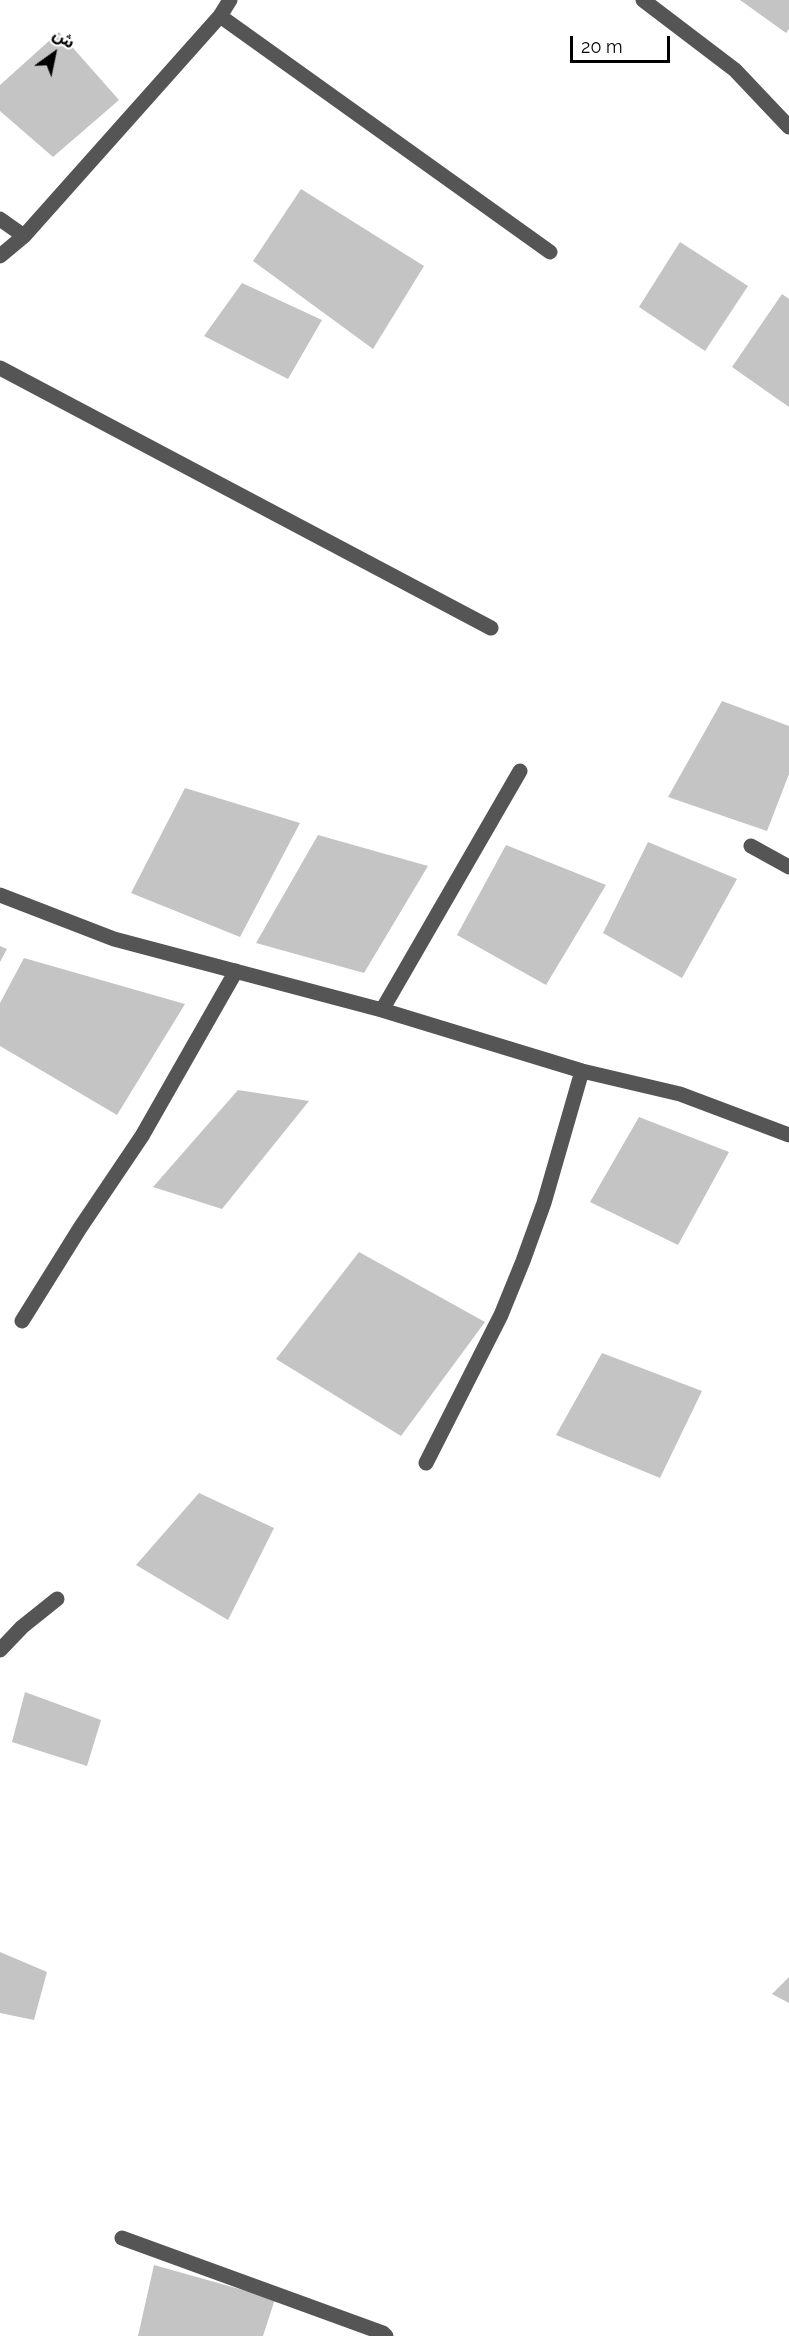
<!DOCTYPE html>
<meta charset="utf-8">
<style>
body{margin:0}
#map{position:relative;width:789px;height:2336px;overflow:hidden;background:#fff;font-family:Raleway,"Noto Sans Arabic",sans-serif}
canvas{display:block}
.north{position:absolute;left:24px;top:24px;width:60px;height:60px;-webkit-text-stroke:4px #fff;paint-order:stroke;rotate:33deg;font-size:16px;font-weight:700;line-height:24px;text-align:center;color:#000}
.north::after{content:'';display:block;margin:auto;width:21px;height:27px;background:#000;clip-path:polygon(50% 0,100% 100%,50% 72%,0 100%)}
.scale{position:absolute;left:570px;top:36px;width:100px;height:27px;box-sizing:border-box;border:3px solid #000;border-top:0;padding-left:8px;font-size:18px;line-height:21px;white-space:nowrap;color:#000;-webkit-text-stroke:4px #fff;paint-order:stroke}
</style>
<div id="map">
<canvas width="789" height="2336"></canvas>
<div class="north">ش</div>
<div class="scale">20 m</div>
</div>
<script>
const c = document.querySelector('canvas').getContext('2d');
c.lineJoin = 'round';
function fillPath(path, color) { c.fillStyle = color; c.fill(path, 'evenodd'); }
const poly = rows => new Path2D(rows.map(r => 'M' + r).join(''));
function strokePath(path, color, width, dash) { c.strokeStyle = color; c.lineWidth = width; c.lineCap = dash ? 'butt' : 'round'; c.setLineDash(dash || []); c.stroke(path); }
const building = poly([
 [740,0,789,0,789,29,786,33],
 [59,32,119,100,53,157,0,111,0,85],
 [301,189,424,266,373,349,253,261],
 [680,242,748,286,705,351,639,307],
 [242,283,322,320,288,379,204,336],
 [782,294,789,299,789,407,732,367],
 [722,701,789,726,789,774,767,831,668,797],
 [185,788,300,823,240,937,131,893],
 [318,835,428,866,364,973,256,943],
 [648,842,737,879,682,978,603,933],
 [506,845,606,885,546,985,457,935],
 [0,946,7,949,0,962],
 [24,958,185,1004,117,1115,0,1046,0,1003],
 [238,1090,309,1101,222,1209,153,1187],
 [639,1117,729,1152,678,1245,590,1202],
 [359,1252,485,1322,401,1436,276,1359],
 [602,1353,702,1391,660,1478,556,1435],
 [199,1493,274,1528,228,1620,136,1565],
 [25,1692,101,1720,87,1766,12,1742],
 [0,1952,47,1972,34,2020,0,2013],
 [789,1977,789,2003,772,1994],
 [154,2265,275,2299,263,2336,138,2336]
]);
const minor = poly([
 [643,0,735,70,789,127],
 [220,16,550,252],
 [0,219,24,236],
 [0,256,24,236,220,16,230,0],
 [0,368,491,628],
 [751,846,789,867],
 [0,895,114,939,382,1010,582,1071,680,1094,789,1135],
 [382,1010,520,771],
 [22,1321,80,1228,142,1136,236,971],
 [426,1463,501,1315,523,1261,544,1203,582,1071],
 [0,1650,22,1627,57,1599],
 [122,2238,383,2333,386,2336]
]);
fillPath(building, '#c4c4c4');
strokePath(minor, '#555', 15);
</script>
